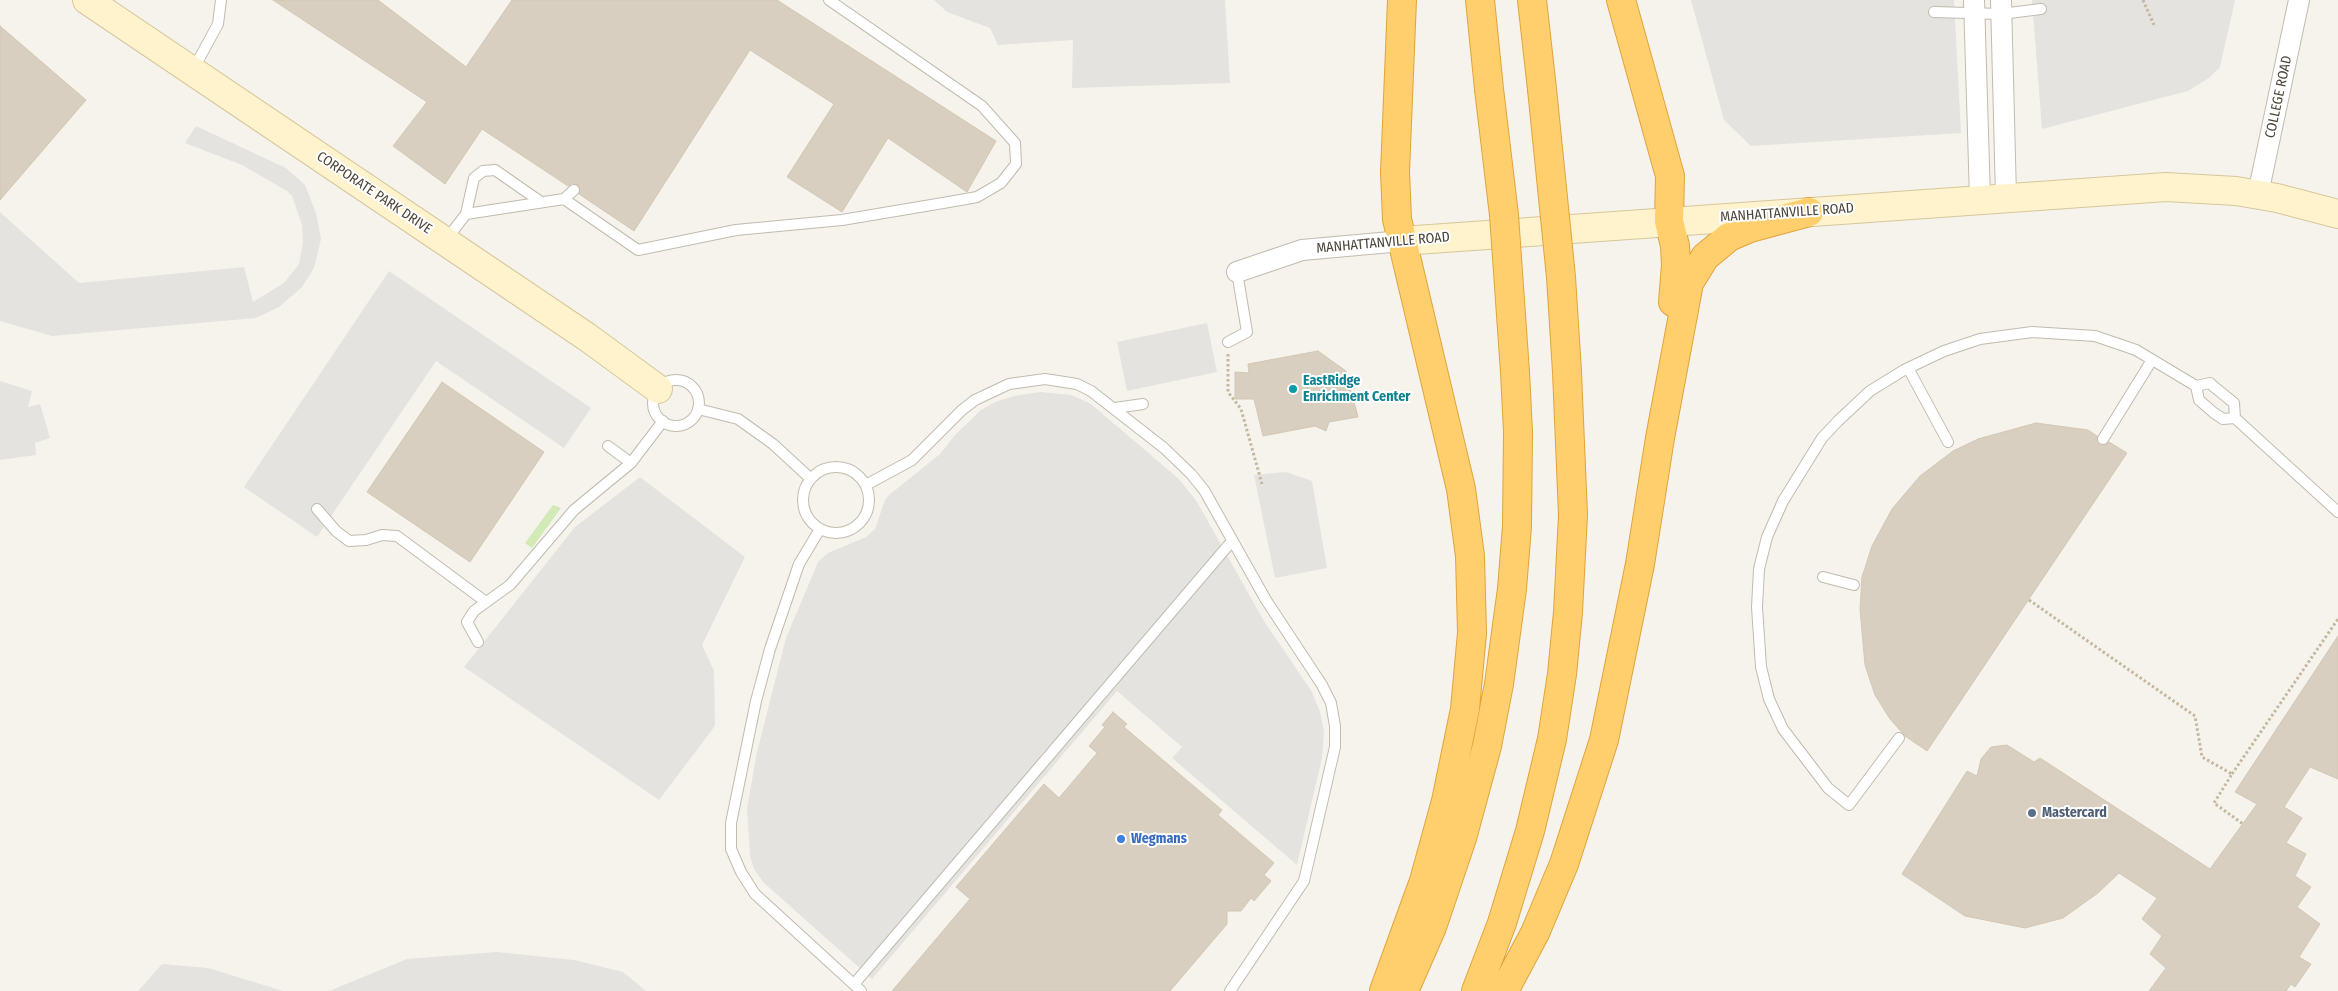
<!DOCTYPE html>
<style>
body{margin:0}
canvas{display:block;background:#f6f3ec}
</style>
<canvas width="2338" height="991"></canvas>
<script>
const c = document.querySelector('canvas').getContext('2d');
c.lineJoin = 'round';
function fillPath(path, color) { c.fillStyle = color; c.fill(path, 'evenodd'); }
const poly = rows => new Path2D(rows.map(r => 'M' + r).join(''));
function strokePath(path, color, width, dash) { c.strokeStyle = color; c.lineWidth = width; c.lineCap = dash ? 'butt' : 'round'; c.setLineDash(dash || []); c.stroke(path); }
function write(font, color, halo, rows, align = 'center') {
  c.font = font + ' "Fira Sans Condensed",sans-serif'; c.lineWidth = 4; c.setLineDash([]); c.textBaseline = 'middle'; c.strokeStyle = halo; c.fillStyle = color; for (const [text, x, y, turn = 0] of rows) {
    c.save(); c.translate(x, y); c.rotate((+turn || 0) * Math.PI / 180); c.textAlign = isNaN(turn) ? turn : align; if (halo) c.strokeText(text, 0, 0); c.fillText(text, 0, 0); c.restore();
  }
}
const green = poly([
 [553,505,561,508,532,548,525,543]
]);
const parking = poly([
 [934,0,1225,0,1230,83,1072,88,1073,40,998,45,990,28,947,12],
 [1691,0,1954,0,1961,133,1751,146,1724,120],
 [2032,0,2235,0,2220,67,2209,78,2188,91,2042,129],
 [196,126,286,168,305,185,316,213,321,239,314,268,302,287,279,307,256,318,52,336,0,321,0,212,79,283,244,267,253,302,284,283,299,264,303,242,302,225,292,196,287,191,242,165,185,143],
 [389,271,591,408,564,448,436,361,317,537,244,487],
 [1207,323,1217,372,1127,391,1117,342],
 [0,381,32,391,28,407,40,404,50,438,35,443,36,455,0,460],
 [1040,392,1071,395,1091,404,1179,479,1197,502,1264,621,1312,692,1320,712,1324,732,1322,758,1297,865,1172,758,1182,747,1117,691,872,979,764,883,754,869,750,856,747,808,757,752,786,638,818,562,828,553,866,537,875,529,885,500,889,495,940,454,955,435,981,410,995,402,1014,396],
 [1286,472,1312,481,1327,568,1275,578,1254,475],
 [640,477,745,557,702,645,714,671,715,726,659,800,464,667,575,527],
 [497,952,574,960,623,972,646,991,329,991,407,959],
 [162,964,208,968,283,991,138,991]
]);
const building = poly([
 [273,0,378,0,466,67,512,0,777,0,996,141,967,192,888,138,842,212,787,177,834,104,750,50,634,231,579,194,579,185,573,183,568,186,482,129,445,184,393,146,427,102,273,0],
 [0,26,86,100,0,200,0,26],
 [1318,351,1346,371,1358,417,1329,422,1326,431,1315,426,1263,436,1254,399,1235,399,1235,372,1249,373,1248,364,1318,351],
 [442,382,544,452,470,562,367,492,442,382],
 [2036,423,2088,430,2097,436,2097,442,2100,445,2106,445,2109,442,2127,453,1927,751,1905,736,1890,719,1875,695,1865,665,1860,609,1862,577,1872,546,1892,509,1920,476,1953,451,1978,439,2036,423],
 [2338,636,2338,779,2310,767,2284,807,2302,818,2286,843,2306,854,2295,876,2311,887,2297,907,2320,924,2299,957,2311,964,2295,987,2291,984,2286,991,2149,991,2166,968,2150,954,2162,936,2142,919,2157,898,2119,873,2098,893,2063,918,2025,928,1965,916,1902,874,1967,771,1977,776,1981,759,1991,747,2007,745,2034,762,2040,758,2210,869,2257,804,2235,792,2338,636],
 [1113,712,1127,724,1124,727,1222,810,1218,815,1274,863,1264,875,1271,881,1254,901,1251,898,1241,911,1227,911,1227,924,1170,991,892,991,970,899,956,887,1044,784,1059,798,1097,753,1089,746,1105,727,1102,725,1113,712]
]);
const path = poly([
 [2143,0,2154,25],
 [1228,354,1228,392,1241,409,1262,484],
 [2029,600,2195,716,2202,757,2232,774,2214,803,2243,824],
 [2232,774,2338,619]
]);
const lane = poly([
 [1934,12,2001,14,2041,9],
 [193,70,218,24,221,0],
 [564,199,574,190],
 [466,214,474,178,483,171,495,170,541,202],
 [446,240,466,214,564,199,638,250,736,230,842,220,949,202,977,197,1001,183,1016,164,1015,143,982,106,829,0],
 [1228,342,1247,332,1237,272],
 [1908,368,1948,442],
 '653 403a23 23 0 1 1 46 0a23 23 0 1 1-46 0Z',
 [2196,386,2199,400,2214,413,2223,419,2235,418],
 [1115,408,1143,404],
 [698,409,738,419,773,444,811,479],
 [2103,439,2152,360],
 [608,446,631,463],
 '803 500a33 33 0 1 1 66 0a33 33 0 1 1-66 0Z',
 [866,485,912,460,962,410,975,400,1009,384,1045,379,1077,384,1091,391,1164,448,1191,474,1204,490,1266,600,1322,685,1331,703,1335,726,1335,747,1304,881,1230,991],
 [317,509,336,531,349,541,366,540,382,535,397,536,486,602],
 [820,529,799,564,770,649,756,701,731,823,731,849,741,872,755,894,861,991],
 [1823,577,1854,585],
 [478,642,467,622,474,611,510,585,574,510,631,463,663,421],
 [1899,738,1849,805,1828,788,1783,729,1769,699,1761,667,1757,607,1759,569,1767,537,1783,501,1822,438,1838,421,1870,391,1904,370,1944,351,1980,339,2032,332,2095,336,2136,350,2196,386,2210,383,2213,386,2234,403,2235,418,2338,512],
 [855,983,1232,541]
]);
const street = poly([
 [1974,0,1980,199],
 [2001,0,2006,197],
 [2258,194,2299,0],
 [1237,272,1302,250,1402,241]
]);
const secondary = poly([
 [87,0,587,337,658,389],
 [1402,241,2166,187,2236,191,2277,198,2338,214]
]);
const highway = poly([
 [1480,0,1489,89],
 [1532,0,1542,89],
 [1621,0,1670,176,1669,221,1675,246,1676,265,1673,302],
 [1384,991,1424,881,1446,801,1465,709,1472,633,1470,556,1461,489,1397,219,1395,172,1402,0],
 [1404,991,1432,927,1462,838,1487,746,1499,684,1512,589,1517,526,1518,432,1515,372],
 [1476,991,1502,923,1530,831,1552,739,1562,674,1568,612,1573,515,1567,372],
 [1504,991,1535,933,1564,864,1604,740,1640,564,1660,438,1689,283,1705,257,1729,237,1750,228,1809,212]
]);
const highwayBridge = poly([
 [1489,89,1504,215,1515,372],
 [1542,89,1561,277,1567,372]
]);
const markers = [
 [1293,389,5,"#0f9aa8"],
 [2032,813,5,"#5c6f8a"],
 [1121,839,5,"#3f7fe0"]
];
const streetNames = [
 ["COLLEGE ROAD",2279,97,-78],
 ["CORPORATE PARK DRIVE",374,193,34],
 ["MANHATTANVILLE ROAD",1787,213,-4],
 ["MANHATTANVILLE ROAD",1383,243,-5]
];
const cultureNames = [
 ["EastRidge",1303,381],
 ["Enrichment Center",1303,397]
];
const serviceNames = [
 ["Mastercard",2042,813]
];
const shopNames = [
 ["Wegmans",1131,839]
];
fillPath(green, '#d2eab5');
fillPath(parking, '#e5e3e0');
fillPath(building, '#d8cfc1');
strokePath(building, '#d3c7b4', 1);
strokePath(lane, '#c2bbae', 12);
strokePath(street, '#c2bbae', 22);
strokePath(secondary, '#d6c79b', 30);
strokePath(highway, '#e0a43c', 30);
strokePath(path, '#c4b79f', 3, [2.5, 2.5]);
strokePath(lane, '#fff', 10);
strokePath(street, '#fff', 20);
strokePath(secondary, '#fff3cd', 28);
strokePath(highway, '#ffcf6e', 28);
strokePath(highwayBridge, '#e0a43c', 30, []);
strokePath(highwayBridge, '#ffcf6e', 28);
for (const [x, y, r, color] of markers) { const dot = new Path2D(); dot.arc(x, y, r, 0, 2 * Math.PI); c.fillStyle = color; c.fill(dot); strokePath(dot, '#fff', 2); }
write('14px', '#4b4439', '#fff', streetNames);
write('bold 14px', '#0d838f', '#fff', cultureNames, 'left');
write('bold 14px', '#4e5e75', '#fff', serviceNames, 'left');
write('bold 14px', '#366cbe', '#fff', shopNames, 'left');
</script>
